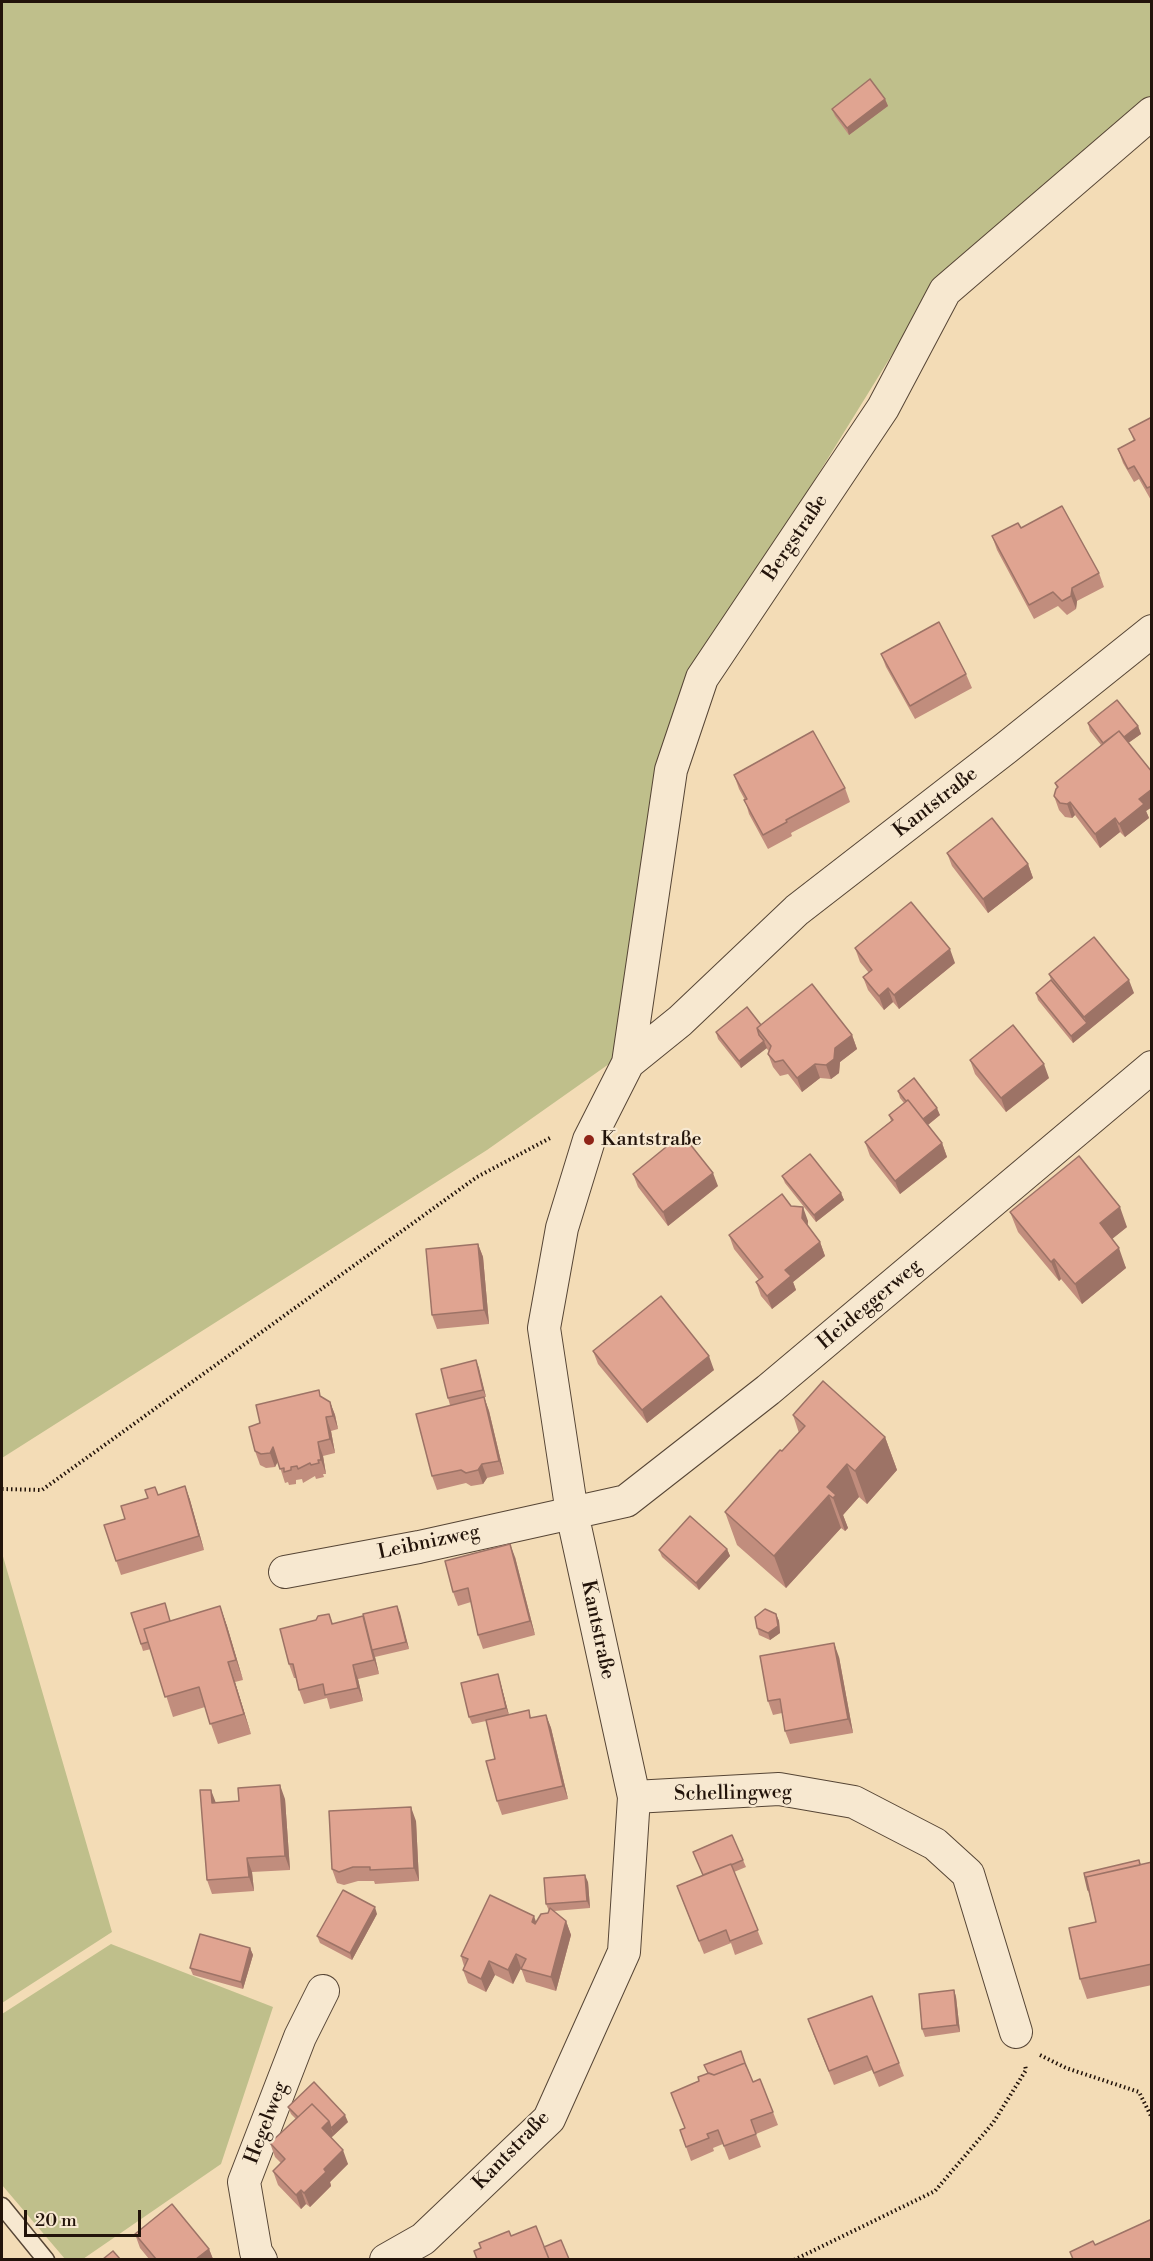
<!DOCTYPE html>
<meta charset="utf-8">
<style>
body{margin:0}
#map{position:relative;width:1153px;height:2261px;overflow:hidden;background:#f3dcb6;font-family:"Libre Bodoni",serif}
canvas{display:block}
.frame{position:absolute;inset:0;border:3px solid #22130a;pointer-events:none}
.scale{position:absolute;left:24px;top:2210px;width:117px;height:27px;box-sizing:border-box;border:3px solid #22130a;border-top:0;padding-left:8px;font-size:18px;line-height:21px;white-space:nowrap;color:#22130a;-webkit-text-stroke:4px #f7e8d0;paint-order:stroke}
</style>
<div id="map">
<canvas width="1153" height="2261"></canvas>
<div class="frame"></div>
<div class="scale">20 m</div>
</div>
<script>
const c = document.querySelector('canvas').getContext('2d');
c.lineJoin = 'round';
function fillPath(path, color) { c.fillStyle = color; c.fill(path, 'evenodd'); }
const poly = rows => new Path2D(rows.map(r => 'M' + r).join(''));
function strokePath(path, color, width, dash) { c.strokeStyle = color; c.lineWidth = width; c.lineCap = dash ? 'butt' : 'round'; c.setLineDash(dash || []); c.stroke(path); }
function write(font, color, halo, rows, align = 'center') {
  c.font = font + ' "Libre Bodoni",serif'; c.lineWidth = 4.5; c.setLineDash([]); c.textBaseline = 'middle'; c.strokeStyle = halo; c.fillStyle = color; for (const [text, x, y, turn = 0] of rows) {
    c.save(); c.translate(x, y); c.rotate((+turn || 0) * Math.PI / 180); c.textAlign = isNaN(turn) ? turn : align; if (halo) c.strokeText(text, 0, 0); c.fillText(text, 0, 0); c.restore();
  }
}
const green = poly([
 [2,2,1151,2,1151,101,930,293,696,672,616,1059,487,1150,2,1458],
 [2,1553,112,1932,2,2003],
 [111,1944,273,2007,221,2164,83,2259,65,2259,2,2185,2,2014]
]);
const path = poly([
 [2,1489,42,1490,477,1177,552,1137],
 [1040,2055,1066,2068,1139,2092,1152,2118],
 [794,2260,935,2191,993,2123,1026,2070,1025,2065]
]);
const service = poly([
 [2,2206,46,2260]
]);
const minor = poly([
 [628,1063,671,770,702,678,883,408,945,291,1152,113],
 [285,1572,419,1547,626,1501,768,1390,1152,1067],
 [634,1797,779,1789,854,1802,935,1844,968,1874,1016,2032],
 [261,2260,256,2252,244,2182,300,2037,323,1991],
 [386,2260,423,2239,549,2119,624,1952,634,1797,572,1513,544,1328,562,1228,589,1140,628,1063,680,1021,797,910,1006,748,1152,631]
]);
const wall = poly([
 [885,99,888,106,849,135,835,116,832,109],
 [1152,417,1152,502,1139,479,1134,482,1123,463,1118,449,1134,441,1129,429],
 [1021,528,1099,573,1104,587,1077,601,1076,609,1067,615,1058,606,1034,619,997,550,992,536],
 [881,654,966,674,972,688,915,719,886,667],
 [1088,723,1138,726,1141,734,1128,743,1152,772,1152,807,1146,811,1149,818,1125,837,1120,832,1100,848,1075,815,1072,818,1065,817,1059,810,1054,796,1057,788,1055,783,1101,745,1090,731],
 [734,775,845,788,850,802,791,833,792,836,768,849,749,814,745,800,739,789],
 [947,853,1028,864,1033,878,988,913,952,866],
 [855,948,955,963,899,1009,893,1002,884,1010,868,990,863,977,869,973,860,962],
 [1049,974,1134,993,1073,1043,1038,1000,1036,993,1051,980],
 [761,1025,852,1035,857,1049,840,1062,839,1073,831,1079,820,1078,802,1092,788,1074,780,1076,773,1067,768,1054,769,1051,766,1048,741,1068,718,1039,716,1032],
 [970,1060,1049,1078,1006,1112,975,1074],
 [898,1091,940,1115,928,1125,942,1143,947,1157,900,1194,870,1156,865,1142,891,1121,889,1115,904,1103,900,1098],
 [633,1174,718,1186,668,1226,638,1187],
 [782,1176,841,1193,844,1200,816,1222,785,1183],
 [791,1206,808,1221,807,1226,820,1242,825,1256,793,1282,796,1290,772,1309,761,1296,756,1282,759,1280,734,1249,729,1235],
 [1010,1212,1127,1227,1112,1239,1126,1268,1082,1304,1061,1279,1059,1281,1018,1232],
 [478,1244,483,1257,489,1324,437,1329,432,1315],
 [593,1351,714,1370,647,1423,598,1364],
 [476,1360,486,1397,484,1397,489,1411,504,1474,487,1478,483,1484,471,1486,466,1483,437,1490,432,1476,450,1405,448,1398],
 [321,1397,330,1402,335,1415,338,1429,331,1431,335,1453,323,1456,326,1474,323,1474,324,1477,316,1479,315,1476,303,1483,302,1479,296,1480,296,1484,289,1485,288,1482,285,1483,278,1461,275,1467,266,1468,260,1465,255,1451,260,1423],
 [793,1415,885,1437,897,1470,867,1504,859,1497,843,1515,848,1528,845,1531,841,1528,786,1588,737,1545,725,1512,799,1433],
 [185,1486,190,1500,204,1550,121,1575,104,1525,125,1519,158,1495],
 [727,1549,730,1556,699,1590,662,1557,659,1550],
 [515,1557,535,1635,483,1649,478,1635,471,1602,458,1606,453,1592],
 [220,1606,227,1626,243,1680,235,1682,251,1734,218,1744,205,1707,173,1717,151,1649,143,1651,131,1613,170,1621],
 [397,1606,409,1649,375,1657,379,1674,358,1679,363,1701,330,1709,327,1698,304,1704,299,1690,296,1678,294,1678,289,1664,316,1620,329,1614,333,1624,363,1616],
 [776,1614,779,1621,780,1633,770,1640,759,1635,757,1628],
 [839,1657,853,1733,790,1744,785,1731,782,1713,773,1715,768,1701],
 [500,1681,509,1715,529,1710,531,1718,546,1715,551,1728,568,1799,502,1815,497,1801,495,1759,486,1721,472,1724,469,1717],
 [285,1799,290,1870,252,1872,254,1891,212,1894,207,1880,216,1803],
 [416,1821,419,1881,375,1884,374,1881,358,1881,344,1885,337,1883,332,1869],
 [696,1859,743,1860,746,1867,734,1872,763,1944,735,1955,731,1943,704,1954,682,1899,703,1875],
 [1139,1860,1141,1865,1152,1862,1152,1985,1087,1999,1080,1979,1096,1922,1090,1897,1088,1890],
 [588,1882,590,1908,554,1911,566,1921,571,1935,556,1991,526,1982,521,1968,513,1984,495,1975,486,1992,468,1983,463,1970,464,1966,461,1956,536,1922,548,1913,549,1911,546,1904],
 [377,1914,352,1960,320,1943,317,1936],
 [250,1948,253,1955,243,1989,193,1975,190,1968],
 [954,1990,956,1997,960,2032,925,2037,922,2029],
 [813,2033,899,2063,904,2076,879,2087,872,2070,834,2085],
 [704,2065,748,2069,753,2082,773,2112,778,2125,756,2134,761,2147,729,2160,723,2144,713,2148,714,2151,691,2161,680,2130,684,2128,699,2081,708,2073],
 [288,2107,348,2122,331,2138,348,2164,330,2182,331,2186,310,2207,306,2204,301,2209,278,2185,273,2171,281,2163,275,2157,270,2143,296,2119,291,2114],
 [135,2234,209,2249,213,2259,149,2259,140,2248]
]);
const shadedWall = poly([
 [885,99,888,106,849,135,847,128],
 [1072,588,1077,601,1076,609,1071,596],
 [1138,726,1141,734,1110,756,1108,749],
 [1152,789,1152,807,1146,811,1149,818,1125,837,1119,824,1139,799],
 [1070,802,1075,815,1072,818,1067,804],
 [1115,818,1120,832,1100,848,1095,834],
 [1028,864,1033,878,988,913,983,899],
 [950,949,955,963,899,1009,894,995],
 [1129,980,1134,993,1073,1043,1071,1036,1087,1023,1084,1017],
 [888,988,893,1002,884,1010,879,996],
 [852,1035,857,1049,840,1062,839,1073,831,1079,826,1065,835,1048],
 [764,1041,767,1048,741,1068,739,1061],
 [815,1064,820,1078,802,1092,797,1078],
 [1044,1064,1049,1078,1006,1112,1001,1098],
 [937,1108,940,1115,924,1128,921,1121],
 [942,1143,947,1157,900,1194,895,1181],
 [713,1173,718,1186,668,1226,663,1212],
 [841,1193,844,1200,816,1222,814,1215],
 [803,1207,808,1221,807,1232,802,1218],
 [1120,1207,1127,1227,1107,1243,1100,1223],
 [820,1242,825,1256,793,1282,796,1290,772,1309,767,1296,785,1270],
 [478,1244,483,1257,489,1324,484,1310],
 [1119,1248,1126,1268,1082,1304,1075,1284],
 [1054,1259,1061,1279,1059,1281,1051,1262],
 [709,1356,714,1370,647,1423,642,1410],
 [476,1360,479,1368,486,1397,483,1390],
 [484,1397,489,1411,504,1474,499,1461],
 [330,1402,335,1415,338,1429,333,1416],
 [326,1417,331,1431,335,1453,330,1439],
 [885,1437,897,1470,867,1504,855,1471],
 [318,1442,323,1456,326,1474,321,1460],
 [273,1447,278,1461,275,1467,270,1453],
 [482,1464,487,1478,483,1484,478,1470],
 [847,1464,859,1497,843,1515,848,1528,845,1531,833,1498,827,1487],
 [185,1486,190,1500,204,1550,199,1536],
 [829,1495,841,1528,786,1588,774,1556],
 [510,1544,515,1557,535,1635,530,1621],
 [727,1549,730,1556,699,1590,696,1583],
 [220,1606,227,1626,243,1680,236,1660],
 [397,1606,400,1613,409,1649,406,1642],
 [776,1614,779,1621,780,1633,770,1640,768,1633],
 [363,1616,375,1657,379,1674,374,1660],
 [834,1643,839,1657,853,1733,848,1719],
 [228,1662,235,1682,251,1734,244,1714],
 [353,1665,358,1679,363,1701,358,1688],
 [498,1674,500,1681,509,1715,506,1708],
 [546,1715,551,1728,568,1799,563,1786],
 [280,1785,285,1799,290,1870,285,1856],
 [211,1790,216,1803,212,1803],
 [411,1807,416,1821,419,1881,414,1868],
 [247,1858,252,1872,254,1891,249,1877],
 [585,1875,588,1882,590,1908,587,1901],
 [375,1907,377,1914,352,1960,350,1953],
 [534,1916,539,1930,532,1922],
 [566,1921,571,1935,556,1991,551,1977],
 [250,1948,253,1955,243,1989,241,1982],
 [516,1954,521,1968,513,1984,508,1970],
 [489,1961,495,1975,486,1992,481,1979],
 [954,1990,956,1997,960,2032,957,2025],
 [345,2115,348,2122,334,2135,331,2128],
 [329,2121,334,2135,327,2141,322,2128],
 [343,2150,348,2164,330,2182,331,2186,310,2207,304,2193,324,2169],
 [301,2190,306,2204,301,2209,296,2195],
 [209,2249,213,2259,196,2259]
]);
const building = poly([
 [870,79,885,99,847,128,832,109,870,79],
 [1152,417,1152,486,1147,488,1134,466,1128,469,1118,449,1135,440,1129,429,1152,417],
 [1062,506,1099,573,1072,588,1071,596,1062,601,1053,592,1029,605,992,536,1018,523,1021,528,1062,506],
 [939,622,966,674,910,706,881,654,939,622],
 [1117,700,1138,726,1124,737,1119,731,1103,743,1088,723,1117,700],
 [813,731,845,788,786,820,787,822,763,835,744,800,747,799,734,775,813,731],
 [1119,731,1152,772,1152,789,1139,799,1144,804,1119,824,1115,818,1095,834,1070,802,1067,804,1060,803,1054,796,1056,789,1058,787,1055,783,1119,731],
 [992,818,1028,864,983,899,947,853,992,818],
 [911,902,950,949,894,995,888,988,879,996,863,977,872,970,855,948,911,902],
 [1094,937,1129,980,1084,1017,1049,974,1094,937],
 [1051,980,1087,1023,1071,1036,1036,993,1051,980],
 [812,984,852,1035,835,1048,834,1059,826,1065,815,1064,797,1078,783,1060,775,1062,768,1054,771,1046,757,1028,812,984],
 [747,1007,761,1025,757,1028,759,1035,764,1041,739,1061,716,1032,747,1007],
 [1013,1025,1044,1064,1001,1098,970,1060,1013,1025],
 [914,1078,937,1108,923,1119,908,1100,906,1101,898,1091,914,1078],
 [908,1100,942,1143,895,1181,865,1142,893,1120,889,1115,908,1100],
 [682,1134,713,1173,663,1212,633,1174,682,1134],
 [810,1154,841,1193,814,1215,782,1176,810,1154],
 [1079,1156,1120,1207,1100,1223,1119,1248,1075,1284,1054,1259,1051,1262,1010,1212,1079,1156],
 [782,1194,791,1206,803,1207,802,1218,820,1242,785,1270,791,1276,767,1296,756,1282,763,1277,729,1235,782,1194],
 [478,1244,484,1310,432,1315,426,1249,478,1244],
 [661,1296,709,1356,642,1410,593,1351,661,1296],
 [476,1360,483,1390,448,1398,441,1369,476,1360],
 [823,1381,885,1437,855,1471,847,1464,827,1487,836,1495,833,1498,829,1495,774,1556,725,1512,780,1450,782,1451,805,1426,793,1415,823,1381],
 [319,1390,320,1396,330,1402,333,1416,326,1417,330,1439,318,1442,321,1460,318,1460,319,1463,311,1465,310,1463,298,1469,297,1466,291,1467,291,1470,284,1472,284,1468,280,1469,273,1447,270,1453,261,1454,255,1451,249,1427,260,1423,256,1405,319,1390],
 [484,1397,499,1461,482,1464,478,1470,466,1473,461,1470,432,1476,416,1414,484,1397],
 [185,1486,199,1536,116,1561,104,1525,125,1519,121,1506,148,1498,145,1490,155,1487,158,1495,185,1486],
 [690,1516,727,1549,696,1583,659,1550,690,1516],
 [510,1544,530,1621,478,1635,468,1588,453,1592,445,1561,510,1544],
 [165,1603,170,1621,144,1629,148,1642,141,1644,131,1613,165,1603],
 [220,1606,236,1660,228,1662,244,1714,210,1724,199,1687,165,1697,144,1629,220,1606],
 [397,1606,406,1642,372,1650,363,1614,397,1606],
 [765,1609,776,1614,778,1626,768,1633,757,1628,755,1617,765,1609],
 [329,1614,332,1624,363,1616,374,1660,353,1665,358,1688,325,1695,323,1684,299,1690,293,1664,289,1664,280,1629,316,1620,318,1616,329,1614],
 [834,1643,848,1719,785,1731,780,1699,768,1701,760,1656,834,1643],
 [498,1674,506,1708,469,1717,461,1683,498,1674],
 [529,1710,530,1718,546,1715,563,1786,497,1801,486,1761,495,1759,486,1720,529,1710],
 [280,1785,285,1856,247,1858,249,1877,207,1880,200,1790,211,1790,212,1803,239,1801,238,1788,280,1785],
 [411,1807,414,1868,370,1870,370,1867,353,1867,339,1872,332,1869,329,1811,411,1807],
 [732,1835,743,1860,731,1865,731,1864,703,1875,693,1852,732,1835],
 [1139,1860,1140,1865,1086,1877,1089,1890,1088,1890,1084,1873,1139,1860],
 [1152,1862,1152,1964,1080,1979,1069,1928,1096,1922,1086,1877,1152,1862],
 [731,1864,758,1930,730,1941,726,1930,699,1941,677,1886,731,1864],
 [585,1875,587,1901,546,1904,544,1878,585,1875],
 [343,1890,375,1907,350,1953,317,1936,343,1890],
 [490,1895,534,1916,532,1922,535,1924,541,1914,548,1913,550,1908,566,1921,551,1977,521,1969,526,1959,516,1954,508,1970,489,1961,481,1979,463,1970,468,1959,461,1956,490,1895],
 [200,1934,250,1948,241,1982,190,1968,200,1934],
 [954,1990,957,2025,922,2029,919,1994,954,1990],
 [872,1996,899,2063,874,2073,867,2056,829,2071,808,2019,872,1996],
 [741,2051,746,2066,745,2063,714,2075,708,2073,704,2065,741,2051],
 [745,2063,753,2082,760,2079,773,2112,751,2120,756,2134,724,2146,718,2130,707,2134,709,2138,686,2147,680,2130,685,2128,671,2093,699,2081,698,2077,709,2073,714,2075,745,2063],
 [314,2082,345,2115,331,2128,329,2121,312,2104,298,2117,288,2107,314,2082],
 [312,2104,329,2121,322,2128,343,2150,324,2169,326,2172,304,2193,301,2190,296,2195,273,2171,285,2159,270,2143,312,2104],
 [172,2204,209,2249,196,2259,156,2259,135,2234,172,2204],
 [1152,2219,1152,2259,1073,2259,1070,2252,1093,2241,1095,2245,1152,2219],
 [536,2226,549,2259,477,2259,474,2251,481,2248,479,2243,509,2231,511,2236,536,2226],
 [561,2240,569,2259,549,2259,544,2247,561,2240],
 [113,2251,120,2259,103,2259,113,2251]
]);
const markers = [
 [589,1140,6,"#8f2418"]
];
const streetNames = [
 ["Bergstraße",796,538,-56],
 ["Kantstraße",936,803,-38],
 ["Heideggerweg",870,1305,-40],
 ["Leibnizweg",429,1543,-12],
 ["Kantstraße",597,1630,78],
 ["Schellingweg",733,1794,-1],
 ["Hegelweg",267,2123,-69],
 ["Kantstraße",512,2151,-46]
];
const poiNames = [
 ["Kantstraße",601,1140]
];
fillPath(green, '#bfbf8b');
strokePath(service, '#564535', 19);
strokePath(minor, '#564535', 34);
strokePath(path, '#22130a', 4, [1.5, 3]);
strokePath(service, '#f7e8d0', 16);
strokePath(minor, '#f7e8d0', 32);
fillPath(wall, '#c18d7d');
fillPath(shadedWall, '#9d7366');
fillPath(building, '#e0a491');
strokePath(building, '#9d7366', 1.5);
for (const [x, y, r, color] of markers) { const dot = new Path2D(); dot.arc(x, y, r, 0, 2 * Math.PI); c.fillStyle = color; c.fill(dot); strokePath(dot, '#f7e8d0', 2); }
write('20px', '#22130a', '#f7e8d0', streetNames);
write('20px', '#22130a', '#f7e8d0', poiNames, 'left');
</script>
